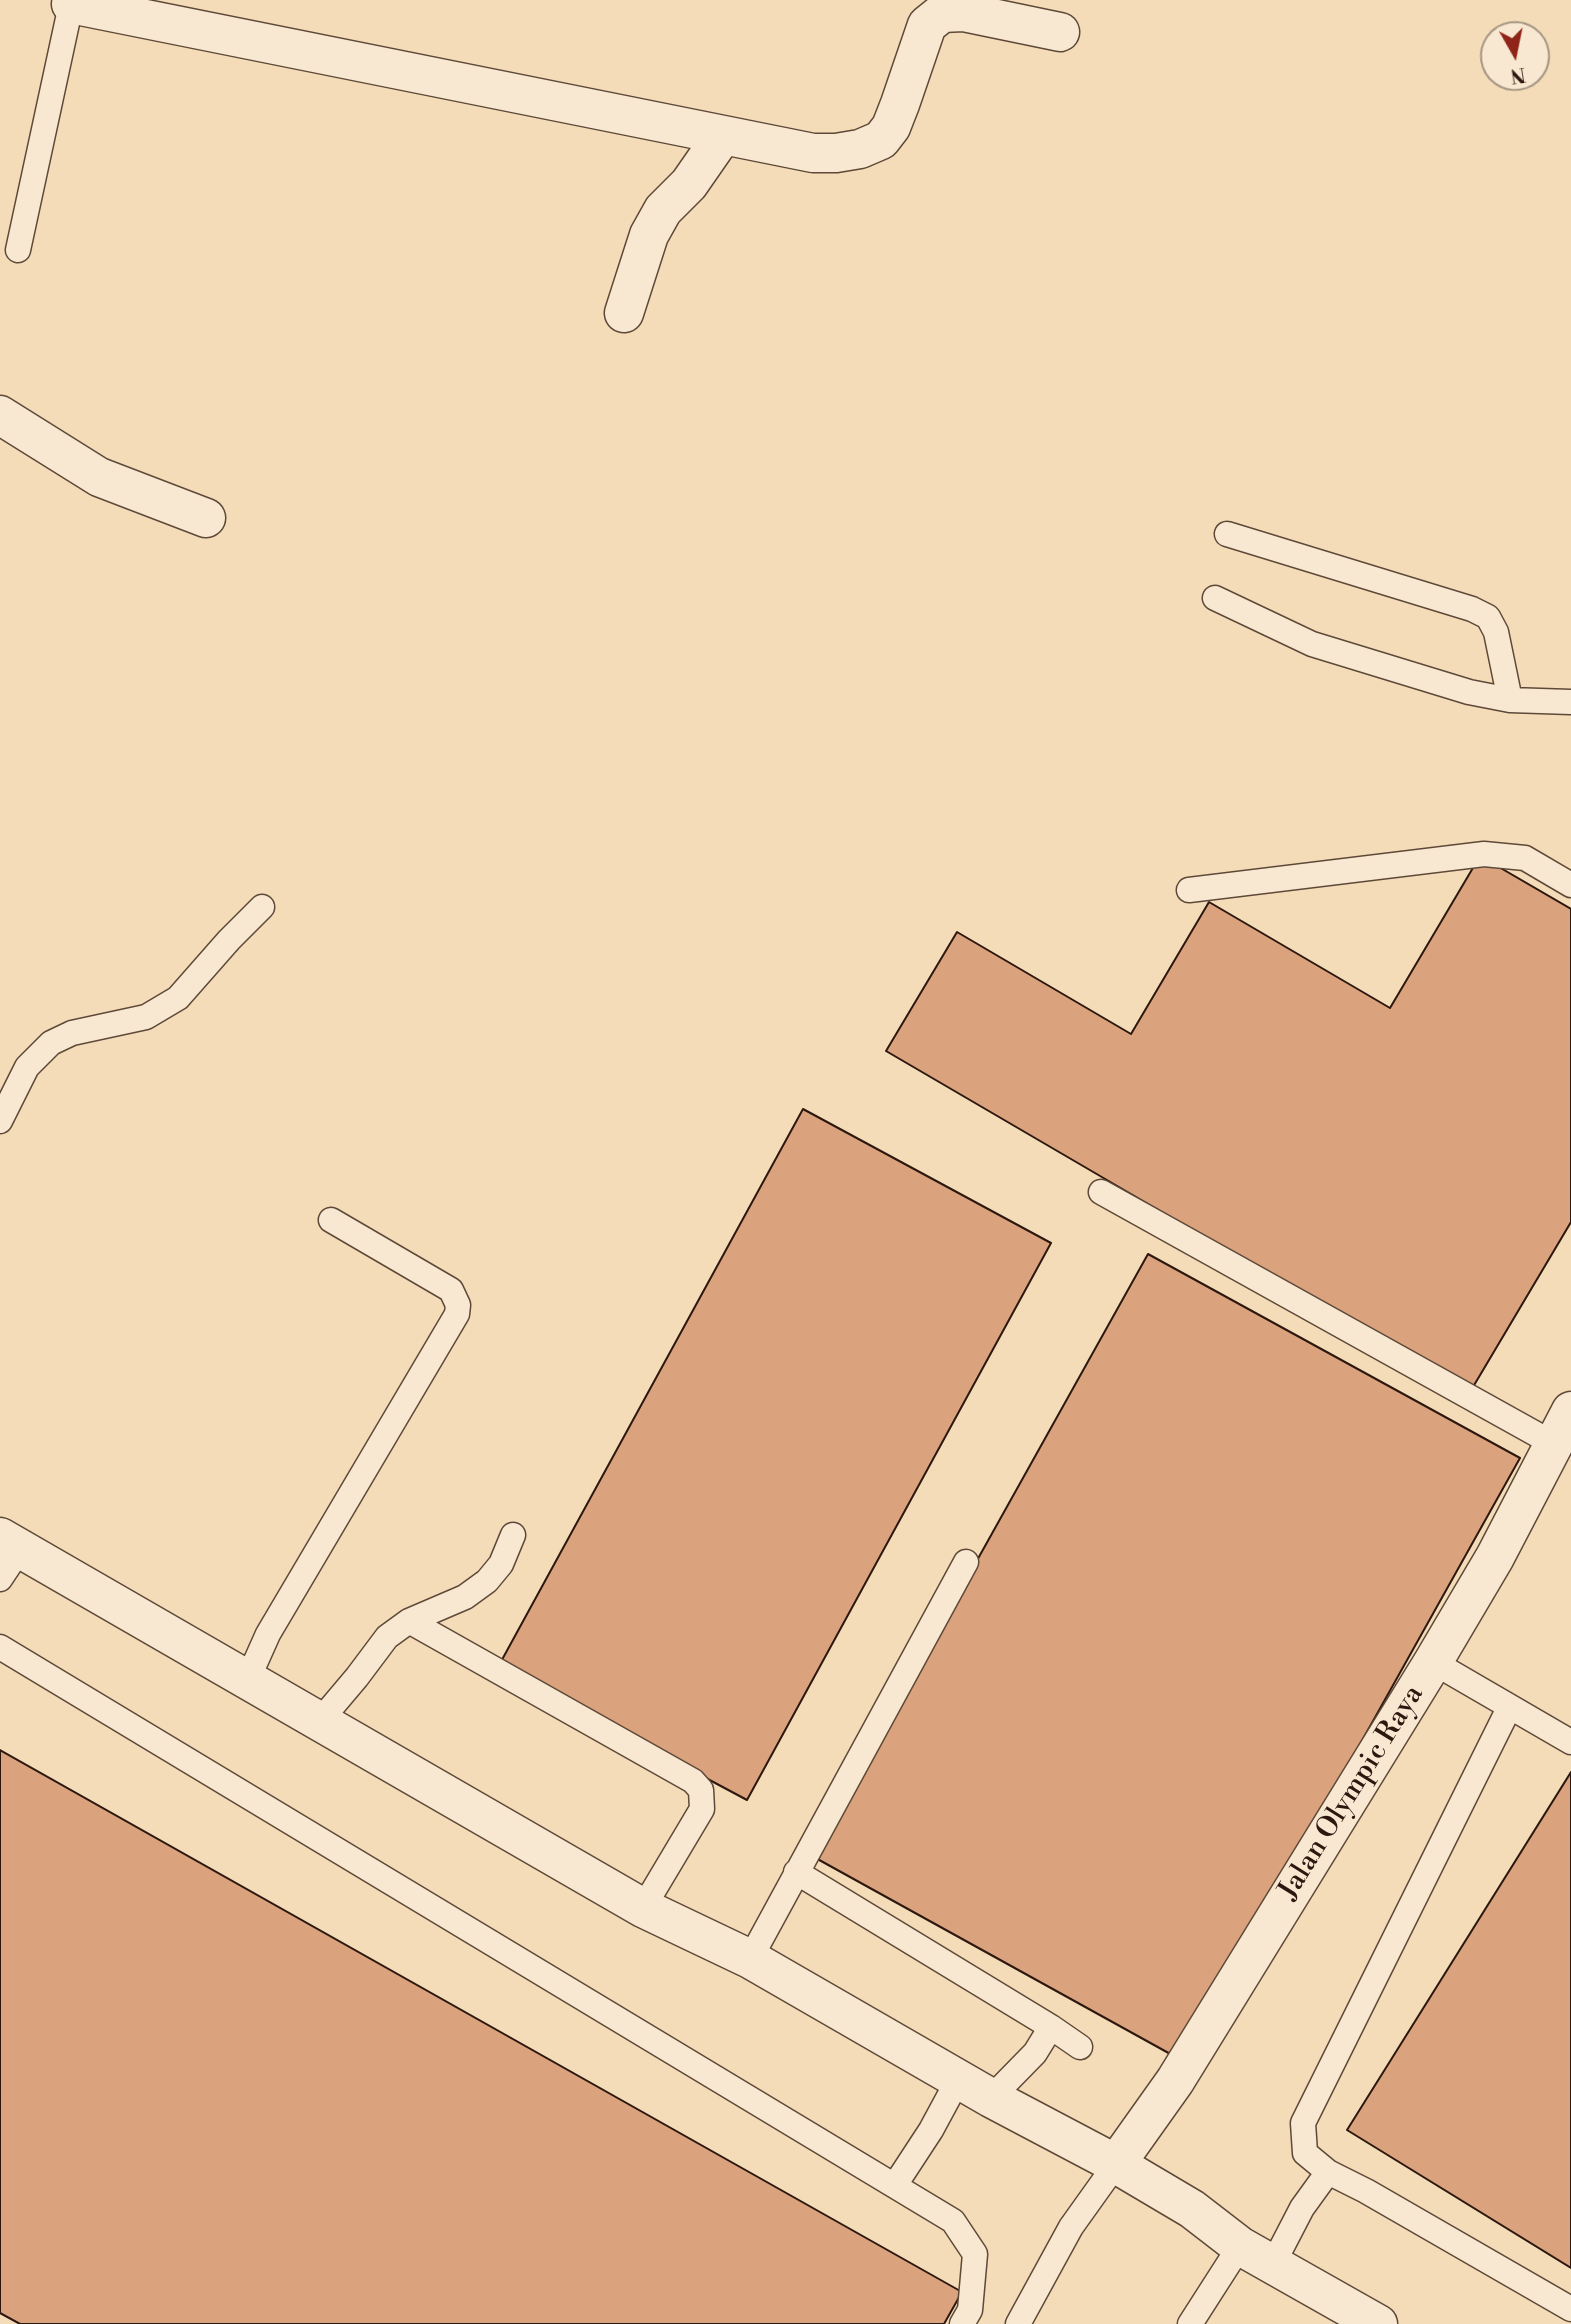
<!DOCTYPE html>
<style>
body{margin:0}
#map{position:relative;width:1571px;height:2324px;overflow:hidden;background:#f4dcb8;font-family:"Libre Bodoni",serif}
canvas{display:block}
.north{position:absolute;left:1480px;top:21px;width:70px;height:70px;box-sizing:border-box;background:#f8e8d1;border:2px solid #a69583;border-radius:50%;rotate:171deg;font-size:19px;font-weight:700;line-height:28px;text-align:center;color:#2c180f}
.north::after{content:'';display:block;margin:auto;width:24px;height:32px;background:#8f2418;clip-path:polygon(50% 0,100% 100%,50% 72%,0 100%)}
</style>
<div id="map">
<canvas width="1571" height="2324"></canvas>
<div class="north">N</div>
</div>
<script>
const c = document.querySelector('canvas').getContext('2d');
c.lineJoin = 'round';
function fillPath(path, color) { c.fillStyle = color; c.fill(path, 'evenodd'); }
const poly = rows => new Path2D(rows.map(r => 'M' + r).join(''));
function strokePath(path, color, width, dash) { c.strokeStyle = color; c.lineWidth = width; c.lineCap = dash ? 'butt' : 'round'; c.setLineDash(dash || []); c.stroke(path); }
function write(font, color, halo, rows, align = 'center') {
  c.font = font + ' "Libre Bodoni",serif'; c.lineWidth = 5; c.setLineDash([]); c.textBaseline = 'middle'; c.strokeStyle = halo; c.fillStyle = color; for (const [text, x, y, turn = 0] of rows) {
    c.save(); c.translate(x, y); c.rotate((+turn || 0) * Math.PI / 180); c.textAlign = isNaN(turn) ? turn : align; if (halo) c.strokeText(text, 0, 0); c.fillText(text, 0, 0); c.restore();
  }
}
const building = poly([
 [1480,856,1571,909,1571,1222,1470,1392,886,1051,957,932,1131,1034,1209,902,1390,1008,1480,856],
 [803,1109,1051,1243,747,1800,498,1667,803,1109],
 [1148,1254,1520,1458,1183,2061,812,1856,1148,1254],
 [0,1750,962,2292,944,2324,20,2324,0,2313,0,1750],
 [1571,1772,1571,2268,1347,2130,1571,1772]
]);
const service = poly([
 [18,250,72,0],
 [1227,534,1472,609,1488,617,1496,632,1510,700],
 [1215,598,1312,644,1469,692,1510,700,1571,702],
 [1189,890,1484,854,1525,858,1571,885],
 [0,1121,27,1067,51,1043,72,1033,146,1017,178,998,229,940,262,907],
 [1101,1192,1554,1444],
 [0,1579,20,1549],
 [409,1621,693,1781,701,1790,702,1809,643,1908],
 [0,1647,953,2221,975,2254,970,2310,962,2324],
 [1433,1662,1571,1742],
 [247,1681,268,1634,457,1314,458,1305,451,1290,331,1220],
 [319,1722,357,1677,387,1637,409,1621,465,1597,487,1581,501,1564,513,1535],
 [796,1872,1051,2027,1035,2053,991,2098],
 [750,1959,966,1562],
 [1051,2027,1080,2047],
 [1328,2172,1305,2153,1303,2123,1509,1708],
 [895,2185,931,2130,958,2080],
 [1273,2264,1302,2208,1328,2172,1366,2191,1571,2309],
 [1018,2324,1071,2227,1116,2164],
 [1190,2324,1240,2246]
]);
const minor = poly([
 [71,4,813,153,836,153,860,149,881,140,891,127,900,104,927,25,942,13,963,12,1060,32],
 [624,313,649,235,663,210,689,184,723,135],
 [0,415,99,477,206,518],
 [0,1537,643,1908,750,1959,991,2098,1116,2164,1192,2209,1240,2246,1378,2324],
 [1116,2164,1175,2081,1433,1662,1495,1557,1571,1411]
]);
const streetNames = [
 ["Jalan Olympic Raya",1352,1793,-58]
];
fillPath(building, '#dba27e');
strokePath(building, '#2c180f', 2);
strokePath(service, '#5e4939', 27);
strokePath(minor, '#5e4939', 41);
strokePath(service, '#f8e8d1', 24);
strokePath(minor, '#f8e8d1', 38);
write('28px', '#2c180f', '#f8e8d1', streetNames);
</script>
